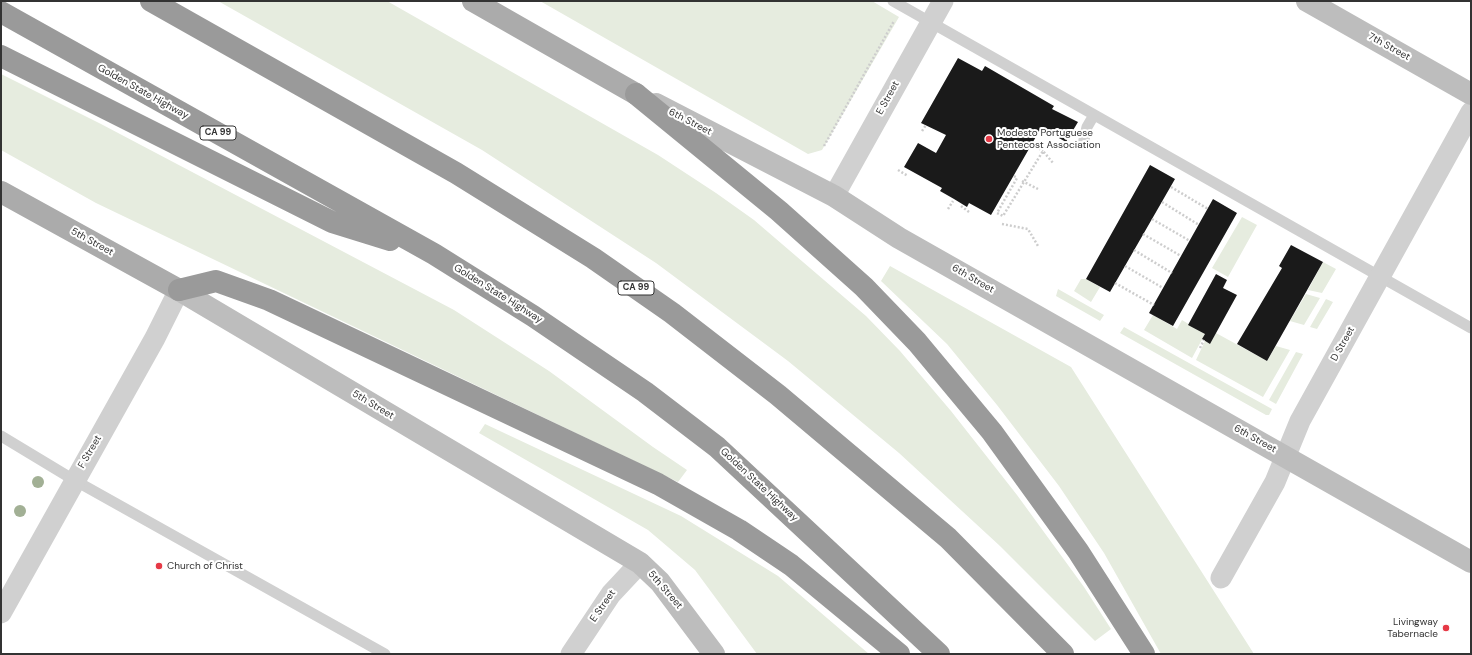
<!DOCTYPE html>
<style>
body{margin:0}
#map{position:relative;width:1472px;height:655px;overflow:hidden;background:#fff;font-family:"DM Sans",sans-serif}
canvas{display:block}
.frame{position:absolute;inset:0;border:2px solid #333;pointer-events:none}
</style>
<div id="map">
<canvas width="1472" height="655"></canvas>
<div class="frame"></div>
</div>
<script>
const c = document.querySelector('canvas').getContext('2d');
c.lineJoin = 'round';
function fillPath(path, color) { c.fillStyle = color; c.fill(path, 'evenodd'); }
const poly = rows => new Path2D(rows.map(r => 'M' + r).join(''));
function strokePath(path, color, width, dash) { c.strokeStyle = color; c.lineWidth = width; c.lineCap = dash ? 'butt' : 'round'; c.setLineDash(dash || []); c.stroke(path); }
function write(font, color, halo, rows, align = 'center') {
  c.font = font + ' "DM Sans",sans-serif'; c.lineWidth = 4; c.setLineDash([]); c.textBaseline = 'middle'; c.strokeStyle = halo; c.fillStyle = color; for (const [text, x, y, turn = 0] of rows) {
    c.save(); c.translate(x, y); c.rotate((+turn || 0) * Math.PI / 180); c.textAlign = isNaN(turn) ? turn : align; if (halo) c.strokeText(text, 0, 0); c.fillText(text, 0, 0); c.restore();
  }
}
const green = poly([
 [218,1,387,1,658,155,716,193,754,220,866,316,900,351,951,411,1017,495,1084,587,1111,629,1095,641,1000,546,899,453,788,361,656,263,482,150],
 [540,1,872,1,899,17,822,150,808,154],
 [1,74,101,124,454,310,549,371,653,447,687,470,678,482,96,203,1,150],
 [1242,217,1257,225,1228,277,1212,268],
 [1323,262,1336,269,1322,293,1308,290],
 [890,266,1071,367,1254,654,1161,654,1104,553,1059,486,997,405,947,344,881,281],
 [1081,279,1086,279,1100,287,1091,302,1074,291],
 [1058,289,1104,315,1100,321,1056,296],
 [1306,294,1320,298,1304,325,1290,321],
 [1326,299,1333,302,1317,329,1310,327],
 [1153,315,1177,329,1182,320,1205,334,1192,358,1144,330],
 [1124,327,1272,409,1269,415,1266,415,1120,333],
 [1216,333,1267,361,1276,346,1290,350,1263,397,1196,360,1205,341,1210,344],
 [1296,352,1303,354,1276,404,1269,400],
 [485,424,681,516,778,576,869,654,757,654,695,570,648,530,479,433]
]);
const building = poly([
 [958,58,982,71,985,66,1054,106,1052,109,1078,122,1066,142,1041,128,991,215,969,203,967,207,954,199,940,191,942,188,904,167,918,143,936,153,946,135,921,123],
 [1150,165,1175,179,1110,292,1086,279],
 [1213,199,1237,213,1173,326,1149,313],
 [1291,245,1323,262,1267,361,1237,344,1282,268,1279,266],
 [1216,274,1227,280,1223,288,1237,295,1210,344,1202,339,1205,334,1188,325]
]);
const path = poly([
 [922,131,926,125],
 [1032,144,1043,151],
 [824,146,894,21],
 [898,170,908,176],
 [1014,176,1017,178,997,213,1003,216,1043,151,1053,163],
 [1022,181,1038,189],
 [1171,187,1208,209],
 [1162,202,1199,225],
 [961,206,969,212],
 [948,209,953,201],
 [1152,219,1190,241],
 [1002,224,1028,229,1038,246],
 [1143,234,1181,256],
 [1134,250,1172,273],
 [1125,266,1163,288],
 [1115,283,1154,305],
 [1200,348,1204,340]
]);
const lane = poly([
 [893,1,1471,328],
 [1083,144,1087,127,1094,115],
 [1,436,74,480,385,654]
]);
const street = poly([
 [834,196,943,1],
 [1221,578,1275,482,1300,421,1471,112],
 [1,613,155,338,179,290],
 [571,654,611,594,640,563]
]);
const secondary = poly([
 [1307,1,1471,94],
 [656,104,834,196,899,238,1471,562],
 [179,290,640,563,660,582,714,654]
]);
const primary = poly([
 [473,1,636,94],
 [1,192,179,290]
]);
const highway = poly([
 [151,1,456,173,593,258,672,313,778,395,948,538,1063,654],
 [1,12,434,254,533,316,645,392,717,447,939,654],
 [1,56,332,222,390,240],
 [636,94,779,211,864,287,917,342,992,432,1078,551,1144,654],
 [179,290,216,281,269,300,658,484,739,530,791,565,899,654]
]);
const trees = [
 [38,482],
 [20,511]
];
const markers = [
 [989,139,4,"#e63946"],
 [159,566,4,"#e63946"],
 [1446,628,4,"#e63946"]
];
const shields = [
 [218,133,36],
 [636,288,36]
];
const shieldNames = [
 ["CA 99",218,133],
 ["CA 99",636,288]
];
const streetNames = [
 ["7th Street",1389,47,29],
 ["Golden State Highway",143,92,29],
 ["E Street",888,98,-61],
 ["6th Street",690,122,27],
 ["5th Street",92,242,29],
 ["6th Street",973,279,30],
 ["Golden State Highway",498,294,32],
 ["D Street",1343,344,-61],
 ["5th Street",373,405,31],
 ["6th Street",1255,439,29],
 ["F Street",90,452,-60],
 ["Golden State Highway",759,485,43],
 ["5th Street",665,590,49],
 ["E Street",603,606,-55]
];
const poiNames = [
 ["Modesto Portuguese",997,133],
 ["Pentecost Association",997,145],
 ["Church of Christ",167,566],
 ["Livingway",1438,622,"right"],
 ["Tabernacle",1438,634,"right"]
];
fillPath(green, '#e6ecdf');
fillPath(building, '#1a1a1a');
strokePath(path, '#cdcdcd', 2.5, [2, 2]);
strokePath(lane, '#d0d0d0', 11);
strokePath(street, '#d0d0d0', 21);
strokePath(secondary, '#bdbdbd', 22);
strokePath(primary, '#ababab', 22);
strokePath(highway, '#9a9a9a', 22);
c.fillStyle = '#a2b095';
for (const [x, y] of trees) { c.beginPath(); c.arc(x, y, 6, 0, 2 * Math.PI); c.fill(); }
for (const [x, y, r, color] of markers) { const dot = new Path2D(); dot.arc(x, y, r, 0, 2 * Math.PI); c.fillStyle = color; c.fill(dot); strokePath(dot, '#fff', 1.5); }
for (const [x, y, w] of shields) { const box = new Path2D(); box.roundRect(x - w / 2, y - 7, w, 14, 3); c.fillStyle = '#fff'; c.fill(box); strokePath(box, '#333', 1); }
write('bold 9px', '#333', null, shieldNames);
write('10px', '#333', '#fff', streetNames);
write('10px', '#333', '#fff', poiNames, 'left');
</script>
